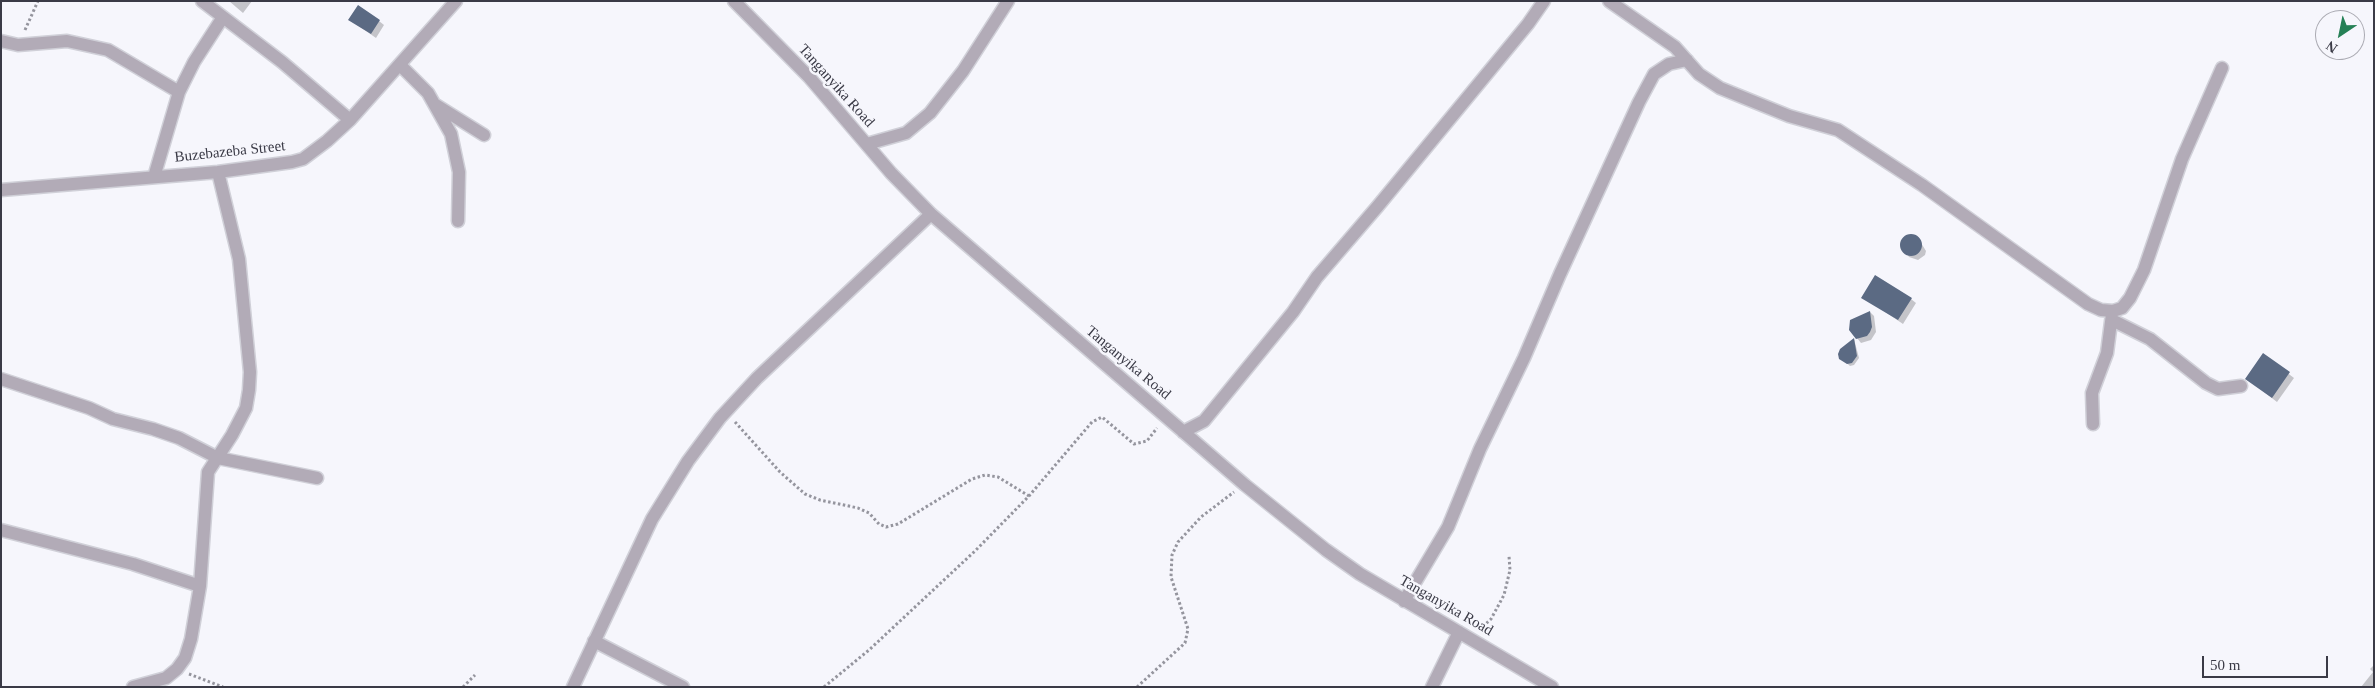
<!DOCTYPE html>
<style>
body{margin:0}
#map{position:relative;width:2375px;height:688px;overflow:hidden;background:#f6f6fc;font-family:"Times New Roman",serif}
canvas{display:block}
.frame{position:absolute;inset:0;border:2px solid #3a3a46;pointer-events:none}
.north{position:absolute;left:2315px;top:10px;width:50px;height:50px;box-sizing:border-box;background:#f6f6fc;border:1px solid #ababb3;border-radius:50%;rotate:214deg;font-size:14px;font-weight:700;line-height:20px;text-align:center;color:#3a3a46}
.north::after{content:'';display:block;margin:auto;width:18px;height:22px;background:#258056;clip-path:polygon(50% 0,100% 100%,50% 72%,0 100%)}
.scale{position:absolute;left:2202px;top:656px;width:126px;height:22px;box-sizing:border-box;border:2px solid #3a3a46;border-top:0;padding-left:6px;font-size:15px;line-height:18px;white-space:nowrap;color:#3a3a46;-webkit-text-stroke:4px #f6f6fc;paint-order:stroke}
</style>
<div id="map">
<canvas width="2375" height="688"></canvas>
<div class="frame"></div>
<div class="north">N</div>
<div class="scale">50 m</div>
</div>
<script>
const c = document.querySelector('canvas').getContext('2d');
c.lineJoin = 'round';
function fillPath(path, color) { c.fillStyle = color; c.fill(path, 'evenodd'); }
const poly = rows => new Path2D(rows.map(r => 'M' + r).join(''));
function strokePath(path, color, width, dash) { c.strokeStyle = color; c.lineWidth = width; c.lineCap = dash ? 'butt' : 'round'; c.setLineDash(dash || []); c.stroke(path); }
function write(font, color, halo, rows, align = 'center') {
  c.font = font + ' "Times New Roman",serif'; c.lineWidth = 5; c.setLineDash([]); c.textBaseline = 'middle'; c.strokeStyle = halo; c.fillStyle = color; for (const [text, x, y, turn = 0] of rows) {
    c.save(); c.translate(x, y); c.rotate((+turn || 0) * Math.PI / 180); c.textAlign = isNaN(turn) ? turn : align; if (halo) c.strokeText(text, 0, 0); c.fillText(text, 0, 0); c.restore();
  }
}
const shadow = poly([
 [229,1,252,1,243,13],
 [350,20,379,21,384,25,376,38],
 [1910,235,1918,238,1926,251,1925,255,1918,260,1909,257,1901,244,1902,240],
 [1863,297,1911,299,1916,303,1903,324],
 [1870,312,1874,316,1876,332,1871,340,1861,343,1857,338],
 [1854,339,1859,358,1854,365,1850,366,1843,360],
 [2264,355,2294,378,2277,402,2247,379],
 [2374,665,2374,687,2361,687,2373,672,2370,669]
]);
const building = poly([
 [358,5,380,20,371,34,348,20],
 '1900 245a11 11 0 1 1 22 0a11 11 0 1 1-22 0Z',
 [1875,275,1912,298,1898,320,1861,298],
 [1870,311,1872,327,1870,332,1867,336,1856,339,1849,330,1850,320],
 [1854,338,1857,356,1852,363,1847,364,1839,359,1838,354,1840,349],
 [2263,353,2290,372,2272,398,2245,379]
]);
const path = poly([
 [25,30,38,1],
 [735,422,780,472,805,494,820,500,858,508,869,513,879,524,886,527,898,524,972,479,985,475,998,477,1029,496],
 [1479,630,1491,619,1504,595,1510,570,1509,556],
 [189,674,223,687],
 [463,687,475,675],
 [824,687,869,650,975,551,1029,496,1092,422,1102,417,1134,444,1147,441,1157,428],
 [1137,687,1185,643,1188,629,1171,577,1172,555,1178,542,1201,517,1234,492]
]);
const minor = poly([
 [202,1,282,62,350,120],
 [734,1,809,77,891,173,931,214,1245,485,1326,550,1360,574,1552,687],
 [1609,1,1675,47,1699,74,1720,88,1789,116,1838,130,1922,185,2088,304,2101,310,2113,311,2122,308,2130,298,2144,270,2182,159,2222,68],
 [1,41,18,45,67,41,108,50,179,92],
 [400,65,428,93,451,134,459,172,458,221],
 [436,105,484,135],
 [867,144,906,133,930,113,963,71,1008,1],
 [154,177,179,92,194,62,223,17],
 [1,190,218,172,292,162,303,159,327,141,350,120,456,1],
 [2112,320,2150,339,2206,383,2218,389,2241,386],
 [1,379,89,408,113,419,153,429,179,438,218,458,317,478],
 [2093,424,2092,393,2107,353,2112,314],
 [1183,432,1204,421,1293,312,1317,277,1378,206,1528,24,1544,1],
 [1,530,133,564,200,586],
 [1404,601,1448,527,1480,449,1524,358,1560,274,1639,102,1654,74,1669,64,1687,60],
 [594,641,683,687],
 [133,687,166,678,177,669,185,658,191,639,200,586,208,472,232,435,246,408,249,390,250,372,239,259,218,172],
 [573,687,652,519,688,461,720,418,757,378,931,214],
 [1432,687,1459,632]
]);
const streetNames = [
 ["Tanganyika Road",836,86,48],
 ["Buzebazeba Street",230,152,-6],
 ["Tanganyika Road",1128,363,40],
 ["Tanganyika Road",1446,606,30]
];
fillPath(shadow, '#0003');
fillPath(building, '#5b6a83');
strokePath(minor, '#d0d0d8', 15);
strokePath(path, '#95959e', 3, [2.5, 2.5]);
strokePath(minor, '#b2abb7', 12);
write('15px', '#3a3a46', '#f6f6fc', streetNames);
</script>
